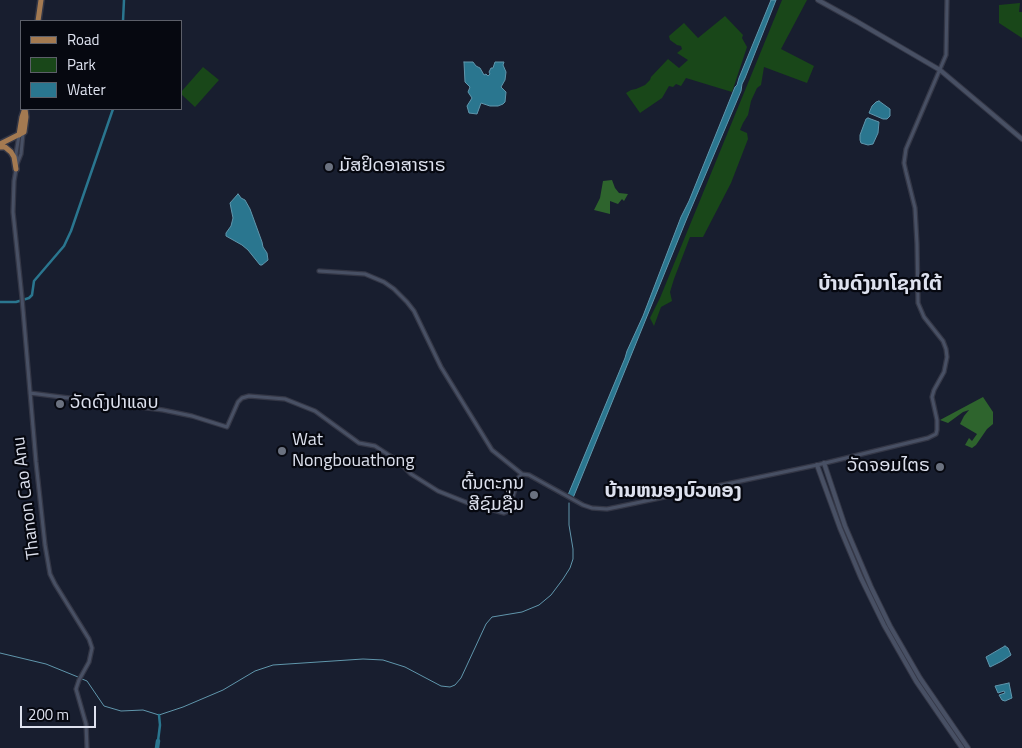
<!DOCTYPE html>
<meta charset="utf-8">
<style>
body{margin:0}
#map{position:relative;width:1022px;height:748px;overflow:hidden;background:#181e2f;font-family:"Titillium Web",sans-serif}
canvas{display:block}
.legend{position:absolute;left:20px;top:20px;width:162px;height:90px;box-sizing:border-box;background:#060810;border:1px solid #5c5f69;margin:0;padding:6px 9px;list-style:none;font-size:15px;color:#dde1ee}
.legend li{display:flex;align-items:center;gap:10px;height:25px}
.legend b{width:25px;border:1px solid #5c5f69}
.scale{position:absolute;left:20px;top:706px;width:76px;height:22px;box-sizing:border-box;border:2px solid #dde1ee;border-top:0;padding-left:6px;font-size:15px;line-height:18px;white-space:nowrap;color:#dde1ee;-webkit-text-stroke:4px #060810;paint-order:stroke}
</style>
<div id="map">
<canvas width="1022" height="748"></canvas>
<ul class="legend">
<li><b style="height:6px;background:#a47a51"></b>Road</li>
<li><b style="height:14px;background:#194719"></b>Park</li>
<li><b style="height:14px;background:#2a768f"></b>Water</li>
</ul>
<div class="scale">200 m</div>
</div>
<script>
const c = document.querySelector('canvas').getContext('2d');
c.lineJoin = 'round';
function fillPath(path, color) { c.fillStyle = color; c.fill(path, 'evenodd'); }
const poly = rows => new Path2D(rows.map(r => 'M' + r).join(''));
function strokePath(path, color, width, dash) { c.strokeStyle = color; c.lineWidth = width; c.lineCap = dash ? 'butt' : 'round'; c.setLineDash(dash || []); c.stroke(path); }
function write(font, color, halo, rows, align = 'center') {
  c.font = font + ' "Titillium Web","Noto Sans Lao",sans-serif'; c.lineWidth = 4.5; c.setLineDash([]); c.textBaseline = 'middle'; c.strokeStyle = halo; c.fillStyle = color; for (const [text, x, y, turn = 0] of rows) {
    c.save(); c.translate(x, y); c.rotate((+turn || 0) * Math.PI / 180); c.textAlign = isNaN(turn) ? turn : align; if (halo) c.strokeText(text, 0, 0); c.fillText(text, 0, 0); c.restore();
  }
}
const green = poly([
 [782,0,807,0,781,49,814,66,807,83,764,67,761,85,757,88,751,101,748,115,743,123,740,130,747,133,748,139,731,183,703,237,690,237,674,279,670,292,672,301,661,307,654,326,650,318,660,298],
 [1020,3,1019,12,1022,12,1022,38,999,23,999,5],
 [725,16,743,35,742,38,747,47,732,92,686,78,681,86,676,84,673,87,669,86,662,98,640,113,626,93,631,90,636,89,645,85,650,80,651,77,668,59,679,68,688,60,677,53,682,49,681,46,677,45,670,40,669,36,684,23,698,38],
 [203,67,219,80,195,107,181,94,181,92]
]);
const forest = poly([
 [612,180,615,188,619,193,628,194,624,201,622,199,618,204,610,201,610,214,594,210,600,198,603,181],
 [983,397,993,412,993,424,987,429,976,445,972,448,965,445,969,438,972,441,977,434,960,424,964,416,969,410,963,412,948,423,940,420]
]);
const water = poly([
 [771,0,776,0,745,78,742,84,741,91,687,218,573,498,568,495,625,358,627,351,643,316,681,217,689,201,735,87,737,85,739,78,771,0],
 [464,62,473,62,476,66,480,68,484,75,486,74,488,76,490,74,489,72,491,68,493,68,495,62,504,62,503,65,506,72,505,80,501,87,506,92,505,102,503,104,498,106,490,106,481,103,477,114,469,113,467,106,472,98,468,92,470,87,465,82,464,62],
 [879,101,890,109,890,116,887,119,883,119,869,113,872,106,876,102,879,101],
 [868,118,879,122,878,133,873,144,868,145,861,143,860,140,860,135,866,119,868,118],
 [238,194,239,195,241,198,245,200,250,209,262,242,263,247,267,253,268,260,262,265,260,265,248,250,242,245,226,236,226,233,231,226,233,218,230,203,238,194],
 [1005,646,1008,648,1011,655,1002,661,990,667,986,657,1005,646],
 [1009,683,1012,698,1005,701,1002,700,999,695,1005,693,1004,691,998,693,995,686,1009,683]
]);
const stream = poly([
 [0,653,46,664,78,677],
 [82,679,87,681,104,706,121,711,143,710,159,715,183,707,223,690,255,671,273,665,363,659,383,660,405,667,441,686,450,687,455,685,461,678,486,624,492,617,522,612,539,605,551,595,563,579,570,568,573,559,573,549,569,525,569,503]
]);
const canal = poly([
 [123,21,124,0],
 [0,302,16,302,29,298,32,295,34,281,64,246,71,231,113,109],
 [158,741,160,725,159,715]
]);
const river = poly([
 [157,748,158,741]
]);
const tertiary = poly([
 [23,133,21,154,17,164,14,181,13,212,22,298,36,462,45,545,50,574,55,584,89,639,92,648,89,662,79,680,76,689,86,724,87,748],
 [17,161,16,154,19,135],
 [319,271,365,274,384,282,394,289,407,302,414,311,441,367,492,450,522,474,529,475,583,505,592,508,607,509,617,507,817,465,928,438,936,434,937,430,937,420,932,397,934,390,944,372,947,357,946,349,943,341,924,317,918,303,917,244,915,208,906,172,904,163,906,149,946,55,947,0],
 [30,393,163,410,192,416,227,427,238,402,242,398,249,396,285,399,315,411,359,443,375,446,398,461,411,474,438,491,468,503,504,513,508,511,519,477,522,474]
]);
const secondary = poly([
 [818,0,856,21,940,70,1022,139],
 [824,463,845,526,871,587,890,626,920,678,968,748],
 [817,465,840,528,861,578,884,625,916,681,962,748]
]);
const primary = poly([
 [38,21,41,0],
 [19,135,22,117,24,111],
 [0,144,24,132,26,117,25,109],
 [0,147,5,147,11,152,14,157,16,169]
]);
const markers = [
 [329,167,5,"#6b7280"],
 [60,404,5,"#6b7280"],
 [282,451,5,"#6b7280"],
 [940,467,5,"#6b7280"],
 [534,495,5,"#6b7280"]
];
const poiNames = [
 ["ມັສຢິດອາສາຮາຣ",339,167],
 ["ວັດດົງປາແລບ",70,404],
 ["Wat",292,441],
 ["Nongbouathong",292,462],
 ["ວັດຈອມໄຕຣ",930,467,"right"],
 ["ຕົ້ນຕະກູນ",524,485,"right"],
 ["ສີຊົມຊື່ນ",524,506,"right"]
];
const streetNames = [
 ["Thanon Cao Anu",27,498,-97]
];
const quarterNames = [
 ["ບ້ານດົງນາໂຊກໃຕ້",880,285],
 ["ບ້ານຫນອງບົວທອງ",673,492]
];
fillPath(green, '#194719');
fillPath(forest, '#2e642d');
fillPath(water, '#2a768f');
strokePath(water, '#6096ac', 1);
strokePath(stream, '#6096ac', 1);
strokePath(canal, '#2a768f', 2.5);
strokePath(river, '#2a768f', 4.5);
strokePath(tertiary, '#343746', 5.5);
strokePath(secondary, '#343746', 6);
strokePath(primary, '#343746', 8);
strokePath(tertiary, '#485064', 3);
strokePath(secondary, '#485064', 4);
strokePath(primary, '#a47a51', 5);
for (const [x, y, r, color] of markers) { const dot = new Path2D(); dot.arc(x, y, r, 0, 2 * Math.PI); c.fillStyle = color; c.fill(dot); strokePath(dot, '#060810', 2); }
write('18px', '#dde1ee', '#060810', poiNames, 'left');
write('18px', '#dde1ee', '#060810', streetNames);
write('bold 20px', '#dde1ee', '#060810', quarterNames);
</script>
